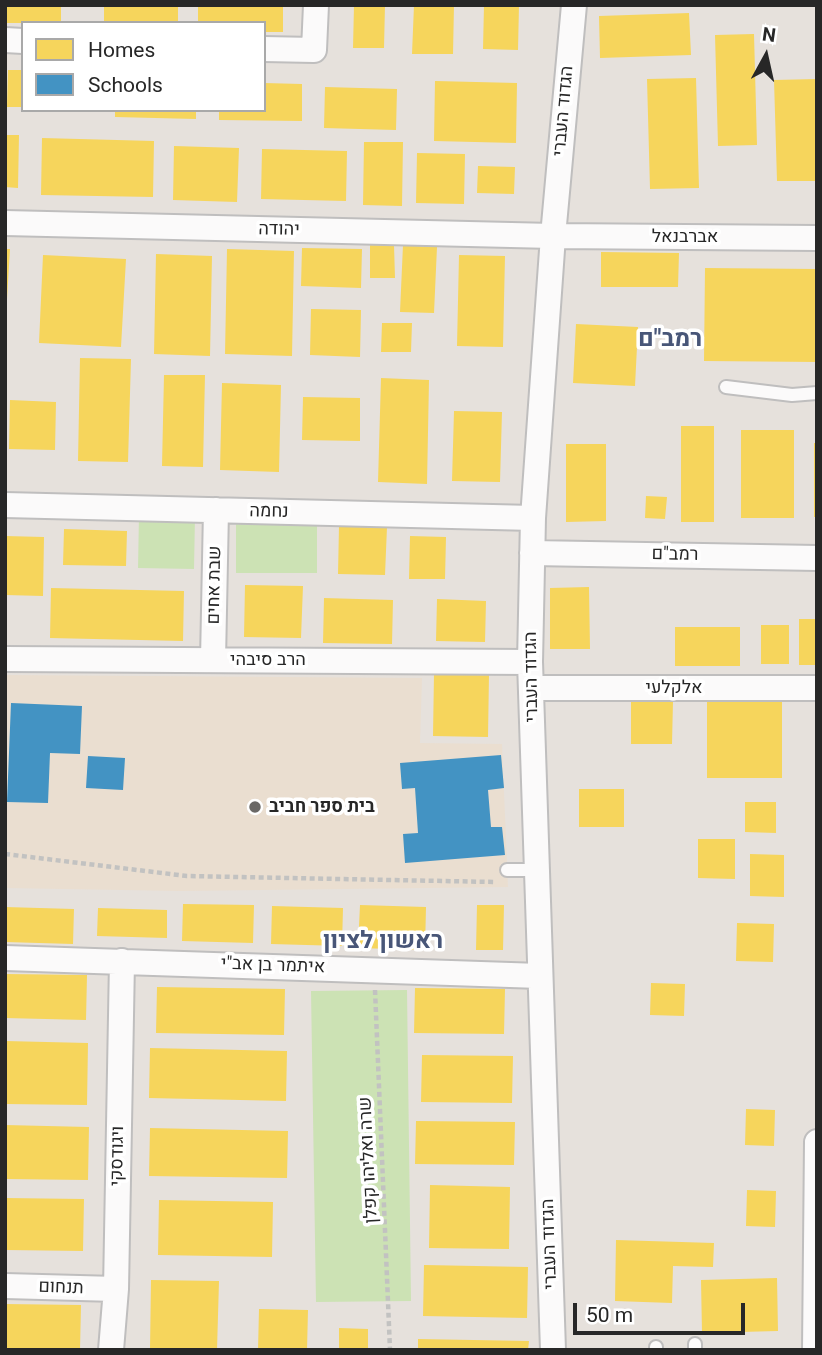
<!DOCTYPE html>
<meta charset="utf-8">
<style>
body{margin:0}
#map{position:relative;width:822px;height:1355px;overflow:hidden;background:#e6e1dc;font-family:Roboto,sans-serif}
canvas{display:block}
.frame{position:absolute;inset:0;border:7px solid #272727;pointer-events:none}
.legend{position:absolute;left:21px;top:21px;width:245px;height:91px;box-sizing:border-box;background:#fff;border:2px solid #a9a9a9;margin:0;padding:9px 12px;list-style:none;font-size:21px;color:#272727}
.legend li{display:flex;align-items:center;gap:14px;height:35px}
.legend b{width:35px;border:2px solid #a9a9a9}
.north{position:absolute;left:731px;top:21px;width:70px;height:70px;-webkit-text-stroke:5px #fff;paint-order:stroke;rotate:8deg;font-size:19px;font-weight:700;line-height:28px;text-align:center;color:#272727}
.north::after{content:'';display:block;margin:auto;width:24px;height:32px;background:#272727;clip-path:polygon(50% 0,100% 100%,50% 72%,0 100%)}
.scale{position:absolute;left:573px;top:1303px;width:172px;height:32px;box-sizing:border-box;border:4px solid #272727;border-top:0;padding-left:9px;font-size:21px;line-height:24px;white-space:nowrap;color:#272727;-webkit-text-stroke:5px #fff;paint-order:stroke}
</style>
<div id="map">
<canvas width="822" height="1355"></canvas>
<div class="frame"></div>
<ul class="legend">
<li><b style="height:19px;background:#f6d55c"></b>Homes</li>
<li><b style="height:19px;background:#4393c3"></b>Schools</li>
</ul>
<div class="north">N</div>
<div class="scale">50 m</div>
</div>
<script>
const c = document.querySelector('canvas').getContext('2d');
c.lineJoin = 'round';
function fillPath(path, color) { c.fillStyle = color; c.fill(path, 'evenodd'); }
const poly = rows => new Path2D(rows.map(r => 'M' + r).join(''));
function strokePath(path, color, width, dash) { c.strokeStyle = color; c.lineWidth = width; c.lineCap = dash ? 'butt' : 'round'; c.setLineDash(dash || []); c.stroke(path); }
function write(font, color, halo, rows, align = 'center') {
  c.font = font + ' Roboto,Heebo,sans-serif'; c.lineWidth = 7; c.setLineDash([]); c.textBaseline = 'middle'; c.strokeStyle = halo; c.fillStyle = color; for (const [text, x, y, turn = 0] of rows) {
    c.save(); c.translate(x, y); c.rotate((+turn || 0) * Math.PI / 180); c.textAlign = isNaN(turn) ? turn : align; if (halo) c.strokeText(text, 0, 0); c.fillText(text, 0, 0); c.restore();
  }
}
const education = poly([
 [5,675,422,678,420,743,502,744,508,887,180,891,5,888]
]);
const green = poly([
 [139,515,195,516,194,569,138,568],
 [236,521,317,521,317,573,236,573],
 [407,990,411,1301,316,1302,311,991]
]);
const homes = poly([
 [5,5,61,5,61,23,5,23],
 [104,5,178,5,178,23,104,23],
 [198,5,283,5,283,32,264,32,264,23,198,23],
 [354,5,385,5,384,48,353,48],
 [414,5,454,5,453,54,412,54],
 [484,5,519,5,518,50,483,49],
 [689,13,691,55,600,58,599,16],
 [754,34,757,145,718,146,715,35],
 [8,70,23,70,23,107,7,107],
 [696,78,699,188,650,189,647,79],
 [817,79,817,181,777,181,774,80],
 [435,81,517,83,516,143,434,141],
 [264,83,302,84,302,121,219,120,219,110,264,110],
 [325,87,397,89,396,130,324,128],
 [115,110,196,110,196,119,115,117],
 [5,135,19,135,18,188,5,187],
 [42,138,154,141,153,197,41,195],
 [364,142,403,142,402,206,363,205],
 [174,146,239,148,237,202,173,200],
 [262,149,347,151,346,201,261,199],
 [417,153,465,154,464,204,416,203],
 [478,166,515,167,514,194,477,193],
 [370,245,394,245,395,278,370,278],
 [403,245,437,247,434,313,400,312],
 [302,248,362,249,361,288,301,286],
 [5,249,10,249,7,299,5,299],
 [227,249,294,251,292,356,225,354],
 [601,252,679,253,678,287,601,287],
 [156,254,212,256,210,356,154,354],
 [43,255,126,259,121,347,39,343],
 [459,255,505,256,503,347,457,346],
 [705,268,817,269,817,362,704,361],
 [311,309,361,310,360,357,310,355],
 [382,323,412,323,411,352,381,352],
 [576,324,638,327,635,386,573,383],
 [80,358,131,359,128,462,78,461],
 [164,375,205,375,203,467,162,466],
 [381,378,429,380,427,484,378,482],
 [222,383,281,385,279,472,220,470],
 [303,397,360,398,360,441,302,440],
 [10,400,56,402,55,450,9,449],
 [454,411,502,412,500,482,452,481],
 [681,426,714,426,714,522,681,522],
 [741,430,794,430,794,518,741,518],
 [814,443,817,443,817,517,814,517],
 [566,444,606,444,606,521,566,522],
 [646,496,667,497,665,519,645,518],
 [339,526,387,527,385,575,338,574],
 [64,529,127,531,126,566,63,565],
 [5,536,44,537,43,596,5,595],
 [410,536,446,537,445,579,409,579],
 [245,585,303,586,301,638,244,637],
 [589,587,590,649,550,649,550,588],
 [51,588,184,591,183,641,50,638],
 [324,598,393,600,392,644,323,643],
 [437,599,486,601,485,642,436,641],
 [799,619,817,619,817,665,799,665],
 [761,625,789,625,789,664,761,664],
 [675,627,740,627,740,666,675,666],
 [434,673,489,674,488,737,433,736],
 [707,692,782,692,782,778,707,778],
 [631,701,673,701,672,744,631,744],
 [579,789,624,789,624,827,579,827],
 [745,802,776,802,776,833,745,832],
 [698,839,735,839,735,879,698,878],
 [750,854,784,855,784,897,750,896],
 [183,904,254,905,253,943,182,941],
 [360,905,426,907,425,950,358,948],
 [477,905,504,905,503,950,476,950],
 [272,906,343,908,342,946,271,944],
 [5,907,74,909,73,944,5,942],
 [98,908,167,910,167,938,97,936],
 [737,923,774,924,773,962,736,961],
 [5,974,87,975,86,1020,5,1018],
 [651,983,685,984,684,1016,650,1015],
 [157,987,285,989,284,1035,156,1033],
 [415,988,505,989,504,1034,414,1033],
 [5,1041,88,1043,87,1105,5,1104],
 [150,1048,287,1051,286,1101,149,1098],
 [422,1055,513,1056,512,1103,421,1102],
 [746,1109,775,1110,774,1146,745,1145],
 [416,1121,515,1122,514,1165,415,1164],
 [5,1125,89,1127,88,1180,5,1179],
 [150,1128,288,1131,287,1178,149,1176],
 [430,1185,510,1187,509,1249,429,1248],
 [747,1190,776,1191,775,1227,746,1226],
 [5,1198,84,1199,83,1251,5,1250],
 [159,1200,273,1202,272,1257,158,1255],
 [616,1240,714,1243,713,1267,673,1266,672,1303,615,1301],
 [424,1265,528,1267,527,1318,423,1316],
 [777,1278,778,1331,702,1333,701,1280],
 [151,1280,219,1281,217,1350,150,1350],
 [5,1304,81,1305,80,1350,5,1350],
 [259,1309,308,1310,307,1350,258,1350],
 [339,1328,368,1329,368,1350,339,1350],
 [418,1339,529,1341,528,1350,418,1350]
]);
const schools = poly([
 [11,703,82,706,80,754,50,753,48,803,7,802],
 [501,755,504,788,488,790,491,827,502,827,505,855,405,863,403,834,418,833,415,788,402,789,400,763],
 [88,756,125,758,123,790,86,788]
]);
const path = poly([
 [5,854,187,876,495,882],
 [375,990,390,1350]
]);
const lane = poly([
 [726,387,792,395,817,393],
 [507,870,537,870],
 [656,1347,656,1350],
 [695,1350,695,1344]
]);
const street = poly([
 [5,40,23,41],
 [264,49,314,50,316,5],
 [5,223,553,236,817,238],
 [5,505,533,518],
 [532,553,817,558],
 [5,659,530,662],
 [213,660,216,510],
 [532,688,817,688],
 [5,958,540,976],
 [5,1286,116,1289],
 [111,1350,116,1289,122,961],
 [553,1350,530,662,533,518,553,236,574,5],
 [815,1350,817,1142]
]);
const markers = [
 [255,807,7,"#6a6866"]
];
const streetNames = [
 ["הגדוד העברי",564,111,-85],
 ["יהודה",279,230,1],
 ["אברבנאל",685,237],
 ["נחמה",269,512,1],
 ["רמב\"ם",675,555,1],
 ["שבת אחים",215,585,-89],
 ["הרב סיבהי",268,660],
 ["הגדוד העברי",532,677,-91],
 ["אלקלעי",674,688],
 ["איתמר בן אב\"י",273,966,2],
 ["ויגודסקי",118,1156,-89],
 ["שרה ואליהו קפלן",369,1160,-93],
 ["הגדוד העברי",550,1244,-92],
 ["תנחום",61,1288,2]
];
const poiNames = [
 ["בית ספר חביב",269,807]
];
const districtNames = [
 ["רמב\"ם",670,340],
 ["ראשון לציון",383,942]
];
fillPath(education, '#eaded0');
fillPath(green, '#cce2b4');
fillPath(homes, '#f6d55c');
fillPath(schools, '#4393c3');
strokePath(lane, '#bfbebe', 16);
strokePath(street, '#bfbebe', 28);
strokePath(path, '#c2c2c1', 4.5, [5, 3.5]);
strokePath(lane, '#fbfafa', 12);
strokePath(street, '#fbfafa', 24);
for (const [x, y, r, color] of markers) { const dot = new Path2D(); dot.arc(x, y, r, 0, 2 * Math.PI); c.fillStyle = color; c.fill(dot); strokePath(dot, '#fff', 2.5); }
write('18px', '#272727', '#fff', streetNames);
write('bold 18px', '#272727', '#fff', poiNames, 'left');
write('bold 24px', '#485678', '#fff', districtNames);
</script>
